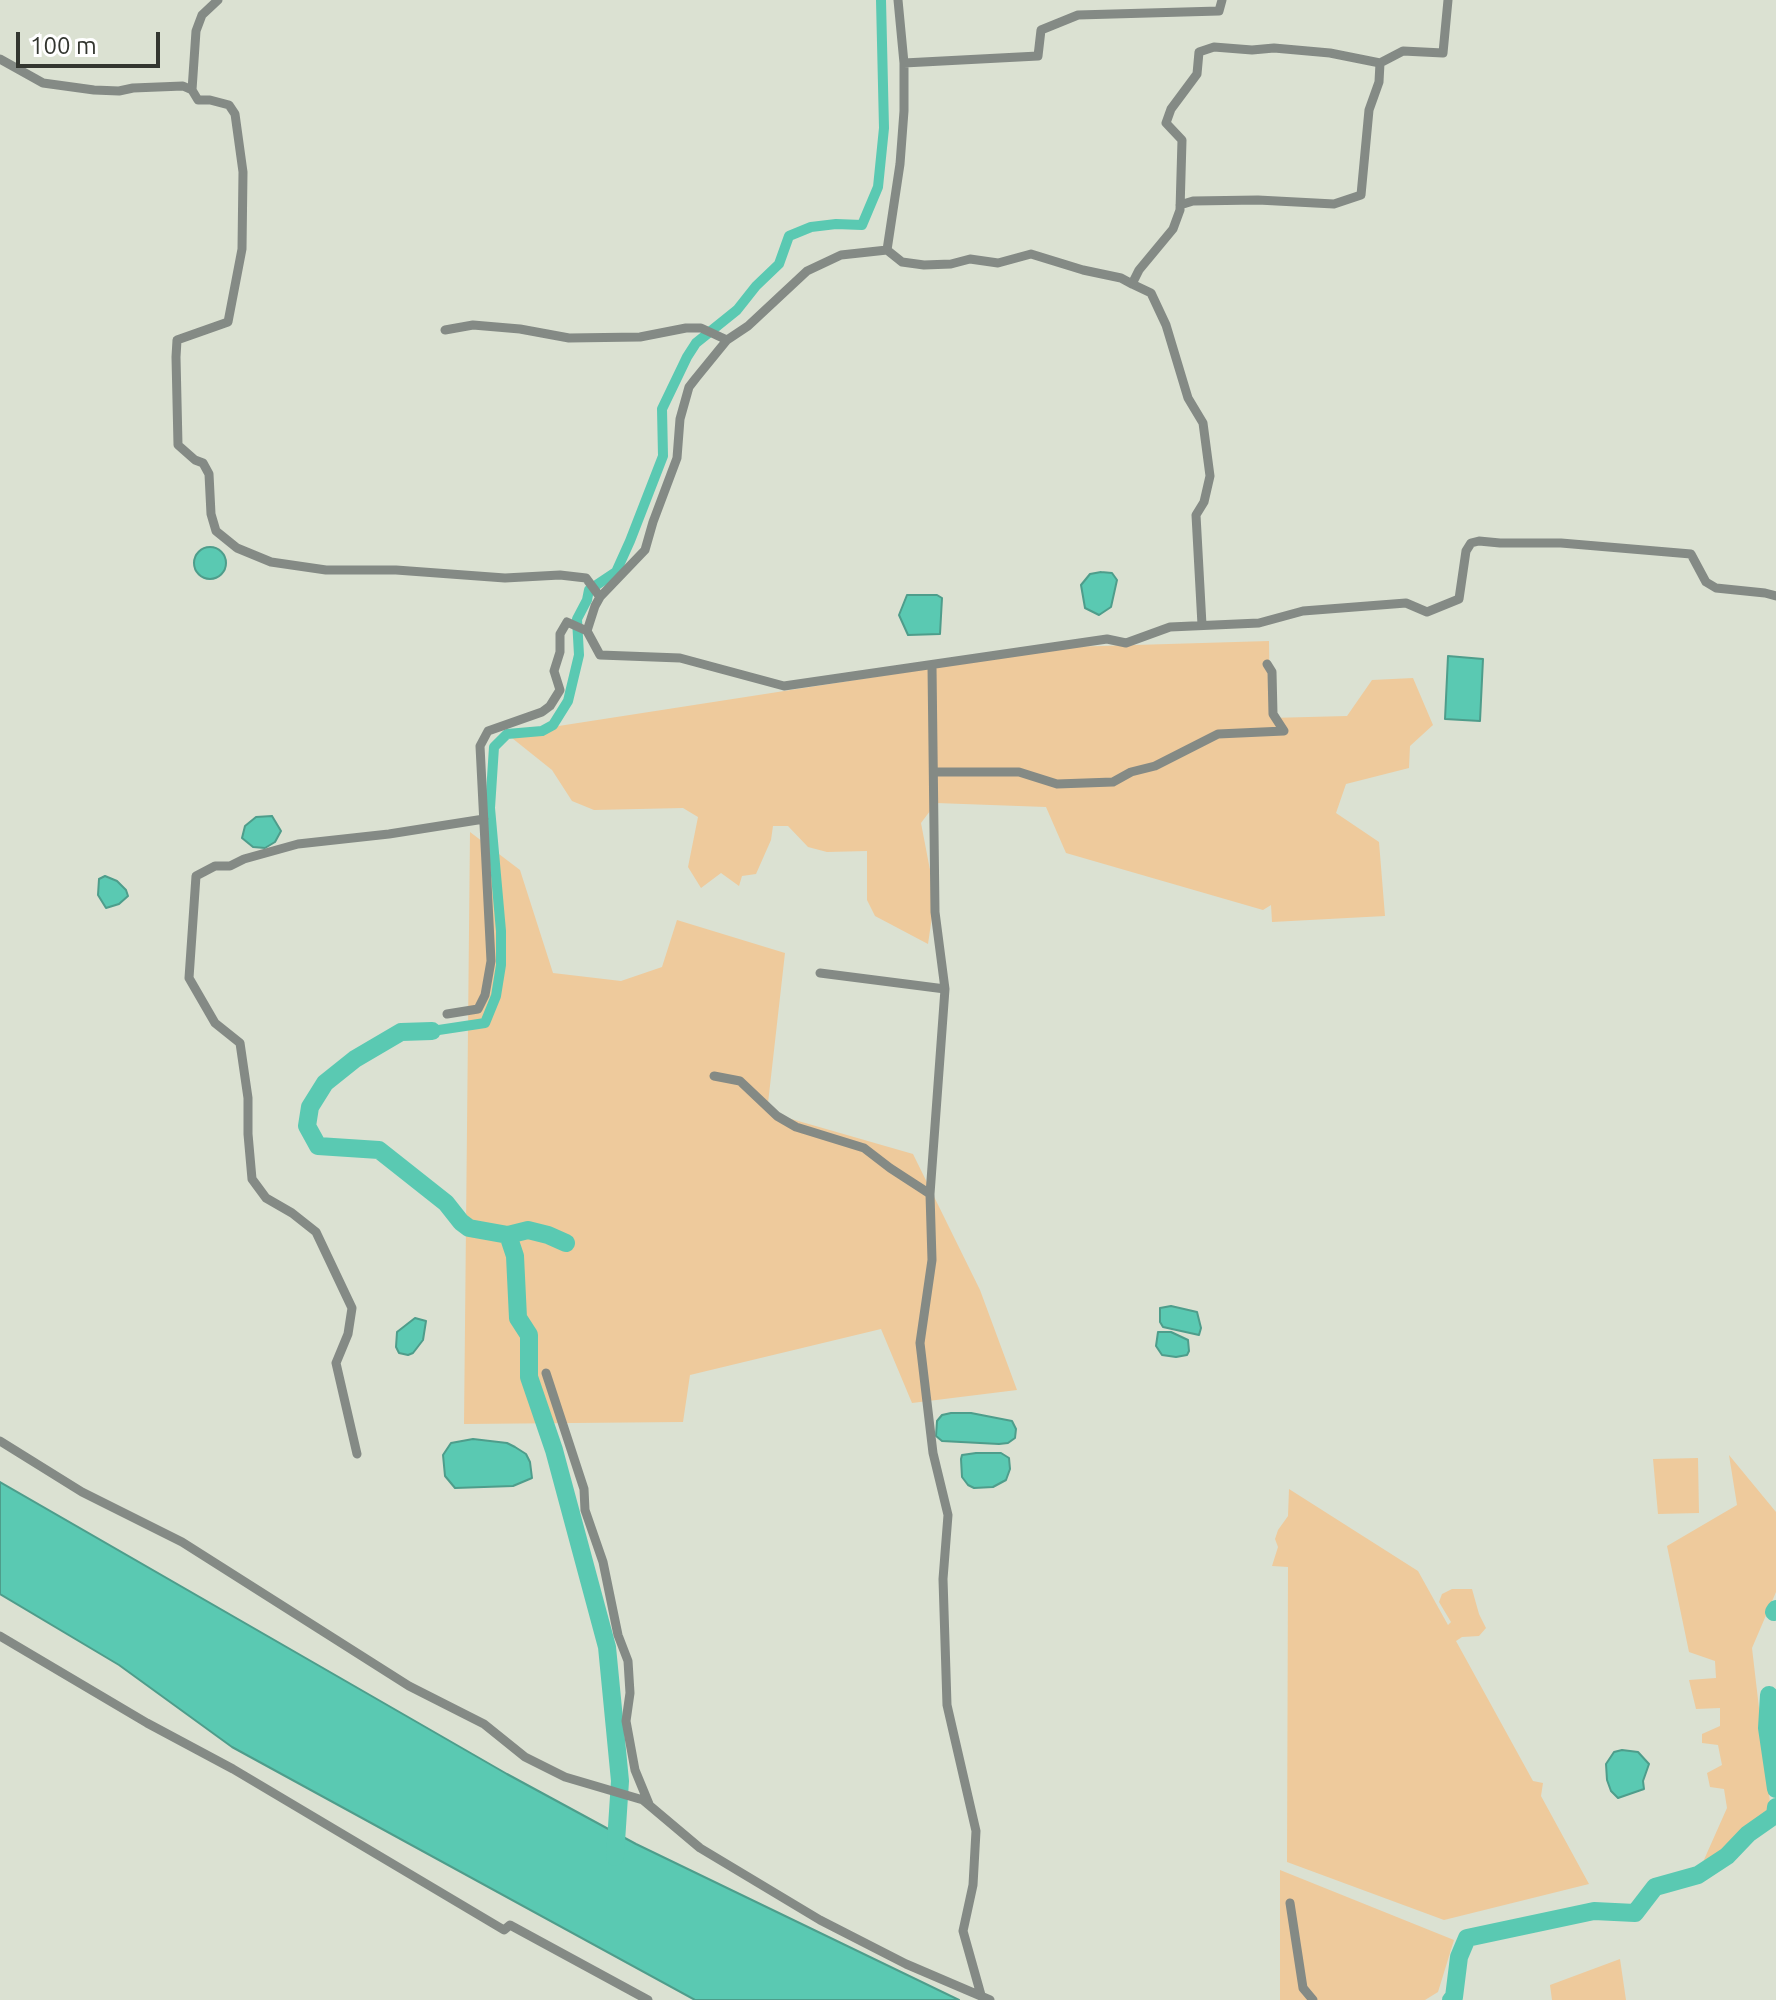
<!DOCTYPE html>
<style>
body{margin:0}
#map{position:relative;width:1776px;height:2000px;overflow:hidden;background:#dbe1d2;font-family:Ubuntu,sans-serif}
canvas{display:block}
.scale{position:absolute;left:16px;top:32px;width:144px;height:36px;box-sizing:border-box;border:4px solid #333630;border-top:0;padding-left:10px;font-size:24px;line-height:28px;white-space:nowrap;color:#333630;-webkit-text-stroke:6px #fff;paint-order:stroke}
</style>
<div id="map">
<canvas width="1776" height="2000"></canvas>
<div class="scale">100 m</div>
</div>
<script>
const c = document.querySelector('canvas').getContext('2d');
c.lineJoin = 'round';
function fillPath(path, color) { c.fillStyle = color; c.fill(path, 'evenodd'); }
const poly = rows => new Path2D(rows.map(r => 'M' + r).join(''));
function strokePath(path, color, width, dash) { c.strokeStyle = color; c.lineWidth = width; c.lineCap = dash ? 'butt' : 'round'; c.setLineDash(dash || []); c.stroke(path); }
const green = poly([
 [1269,641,1270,718,1347,716,1372,680,1413,678,1433,725,1410,746,1409,768,1346,784,1336,813,1379,842,1385,916,1272,922,1271,905,1263,910,1066,853,1046,807,936,803,921,823,935,896,928,944,875,916,867,900,867,851,827,852,808,847,788,826,773,826,771,840,756,874,742,876,739,886,721,873,701,888,688,867,698,817,683,808,594,810,572,801,552,770,507,734,1068,647],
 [470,832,520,870,553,973,621,981,662,967,677,920,785,953,767,1112,913,1154,980,1290,1017,1390,912,1403,881,1329,690,1375,683,1422,464,1424],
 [1729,1455,1776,1512,1776,1592,1752,1648,1771,1811,1699,1871,1727,1808,1724,1789,1710,1787,1707,1773,1722,1765,1718,1745,1702,1743,1702,1734,1720,1726,1720,1708,1696,1709,1689,1680,1716,1678,1715,1661,1689,1652,1667,1546,1737,1505],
 [1698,1458,1699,1513,1658,1514,1653,1459],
 [1289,1489,1418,1571,1448,1625,1451,1622,1439,1602,1442,1594,1452,1589,1472,1589,1479,1614,1486,1628,1479,1636,1462,1637,1456,1641,1533,1781,1543,1783,1541,1796,1589,1884,1444,1920,1287,1862,1288,1567,1272,1566,1278,1547,1275,1539,1278,1530,1288,1516],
 [1280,1870,1454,1940,1438,1992,1425,2000,1280,2000],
 [1620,1959,1626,2000,1552,2000,1550,1985]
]);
const water = poly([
 '194 563a16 16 0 1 1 32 0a16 16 0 1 1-32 0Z',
 [1101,572,1112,573,1117,580,1111,607,1099,615,1085,608,1081,585,1090,574,1101,572],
 [907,595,937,595,942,598,940,634,908,635,899,615,907,595],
 [1448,656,1483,659,1480,721,1445,719,1448,656],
 [272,816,281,831,275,842,265,848,253,847,242,838,245,826,256,817,272,816],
 [105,876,117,881,126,890,128,896,119,904,106,908,98,895,99,879,105,876],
 [1171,1306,1197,1312,1201,1328,1199,1335,1163,1327,1160,1322,1160,1308,1171,1306],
 [415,1318,426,1321,423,1340,413,1353,408,1355,399,1353,396,1347,397,1332,415,1318],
 [1158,1332,1171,1332,1188,1340,1189,1351,1187,1355,1176,1357,1162,1355,1156,1346,1158,1332],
 [951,1413,971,1413,1012,1421,1016,1429,1015,1438,1008,1443,999,1444,942,1441,936,1436,937,1421,942,1415,951,1413],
 [473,1439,507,1443,515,1447,526,1454,530,1462,532,1478,513,1486,455,1488,445,1476,443,1455,451,1443,473,1439],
 [976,1453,1001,1453,1009,1458,1010,1469,1006,1480,993,1487,974,1488,968,1485,962,1477,961,1459,962,1455,976,1453],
 [0,1482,507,1774,636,1844,959,2000,695,2000,232,1747,119,1665,0,1594,0,1482],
 [1622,1750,1638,1752,1649,1764,1643,1781,1644,1789,1618,1798,1611,1791,1607,1780,1606,1764,1614,1752,1622,1750]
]);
const canal = poly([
 [432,1031,485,1023,496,996,501,965,501,931,490,808,494,747,507,734,542,731,553,725,568,701,579,655,577,619,587,600,589,590,616,572,630,541,663,456,662,409,687,357,696,343,737,310,756,286,779,264,789,236,811,227,836,224,862,225,878,187,884,128,881,0]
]);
const river = poly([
 [432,1031,401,1032,355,1059,325,1083,310,1107,307,1126,318,1146,379,1150,446,1203,461,1222,469,1228,508,1235,515,1256,518,1318,529,1335,529,1377,554,1450,607,1647,620,1781,615,1857],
 [508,1235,528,1230,548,1235,566,1243],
 [1774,1612,1776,1609],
 [1769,1695,1767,1728,1776,1789],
 [1451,2000,1454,1997,1459,1957,1467,1938,1594,1911,1635,1913,1655,1887,1698,1875,1727,1856,1748,1834,1775,1815,1776,1807]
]);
const minor = poly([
 [218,0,202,15,196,31,192,90,198,100,210,100,229,105,235,114,243,172,242,249,228,322,177,340,176,357,178,445,195,460,203,463,209,474,211,514,216,531,237,548,271,562,326,570,396,570,505,578,560,575,586,578,600,597],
 [898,0,904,63,904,111,900,164,887,250,841,255,807,271,748,326,727,340,696,378,689,387,680,419,677,458,653,522,645,550,600,597,595,606,587,631,600,655,680,658,784,686,1107,639,1126,643,1170,627,1259,623,1303,611,1406,603,1427,612,1459,599,1466,551,1471,543,1479,541,1500,543,1561,543,1691,554,1706,582,1716,588,1765,593,1776,596],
 [0,59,43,83,94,90,119,91,133,88,183,86,192,90],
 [904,63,1038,56,1041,30,1078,15,1219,11,1222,0],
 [1180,205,1193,201,1258,200,1334,204,1361,195,1369,110,1379,82,1380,63],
 [887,250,902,262,924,265,951,264,970,259,998,263,1031,254,1083,270,1121,278,1132,284,1139,270,1173,229,1180,210,1182,140,1166,123,1171,109,1197,74,1199,52,1214,47,1252,50,1274,48,1330,53,1380,63,1403,51,1443,53,1448,0],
 [1132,284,1151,293,1166,325,1188,398,1203,423,1210,476,1204,502,1196,515,1202,625],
 [445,330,473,325,520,329,569,338,640,337,686,328,701,328,727,340],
 [932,666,935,912,945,989,930,1194,932,1260,920,1343,933,1453,948,1515,943,1579,947,1705,976,1831,973,1885,963,1931,981,1995],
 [935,772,1019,772,1057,784,1113,782,1131,772,1155,766,1218,734,1284,731,1273,714,1272,672,1267,664],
 [820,973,945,989],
 [447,1014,478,1009,485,995,491,961,480,746,488,731,542,712,550,706,560,690,554,671,560,652,560,634,567,622,587,631],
 [714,1076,740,1081,777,1116,796,1127,864,1148,890,1168,930,1194],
 [546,1373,584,1489,585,1510,603,1562,618,1635,628,1661,630,1693,626,1721,635,1770,649,1804],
 [0,1441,82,1492,182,1542,409,1686,484,1724,525,1757,565,1777,643,1800,700,1848,820,1920,906,1964,990,2000],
 [357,1454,336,1363,348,1334,352,1308,316,1232,292,1213,266,1198,252,1179,248,1134,248,1098,240,1043,215,1023,189,978,196,876,215,866,230,866,244,859,298,844,389,834,484,819],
 [0,1636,147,1723,233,1769,504,1930,510,1925,648,2000],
 [1290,1903,1303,1988,1313,2000]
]);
fillPath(green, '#eeca9c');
fillPath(water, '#5ac9b2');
strokePath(water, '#4e9d8b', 2);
strokePath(canal, '#5ac9b2', 10);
strokePath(river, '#5ac9b2', 18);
strokePath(minor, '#848a85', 9);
</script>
